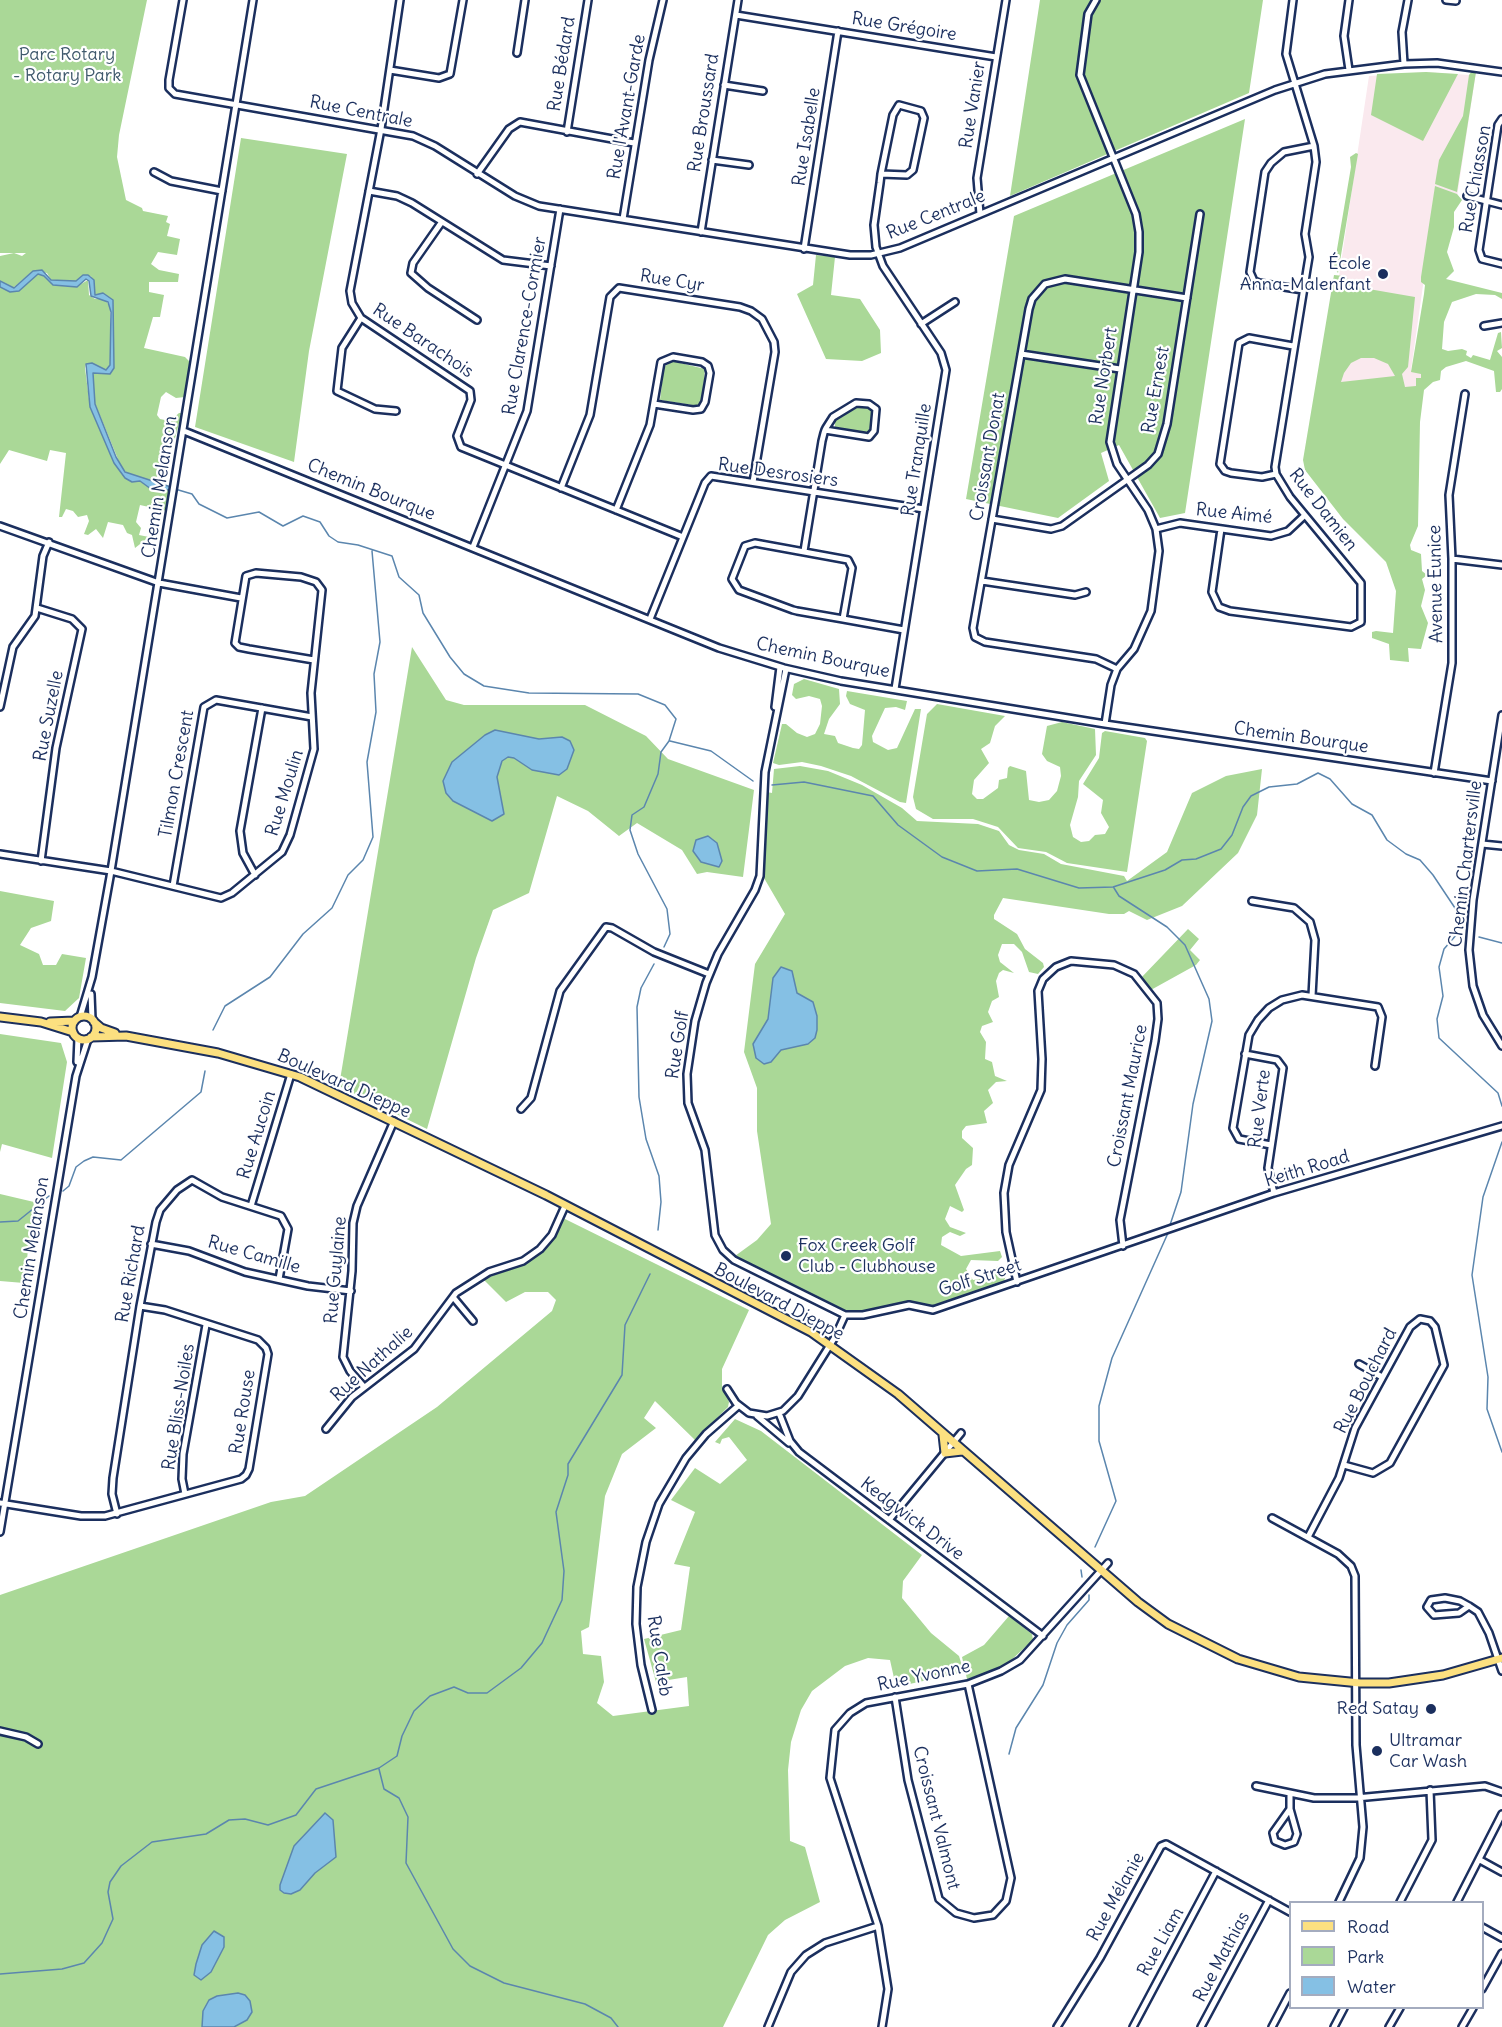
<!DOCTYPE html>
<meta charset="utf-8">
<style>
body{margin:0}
#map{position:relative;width:1502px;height:2027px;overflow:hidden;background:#fff;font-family:Delius,sans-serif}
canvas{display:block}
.legend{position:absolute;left:1289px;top:1901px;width:195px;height:108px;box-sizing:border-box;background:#fff;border:2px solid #a4acbf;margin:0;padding:8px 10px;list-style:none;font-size:18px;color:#1b2f5e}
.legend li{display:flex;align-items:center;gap:12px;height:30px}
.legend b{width:30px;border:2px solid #a4acbf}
</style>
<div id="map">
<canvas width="1502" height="2027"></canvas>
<ul class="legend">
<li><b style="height:8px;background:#fce080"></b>Road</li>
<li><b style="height:16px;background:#aad897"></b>Park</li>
<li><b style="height:16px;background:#85c0e4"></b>Water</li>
</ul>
</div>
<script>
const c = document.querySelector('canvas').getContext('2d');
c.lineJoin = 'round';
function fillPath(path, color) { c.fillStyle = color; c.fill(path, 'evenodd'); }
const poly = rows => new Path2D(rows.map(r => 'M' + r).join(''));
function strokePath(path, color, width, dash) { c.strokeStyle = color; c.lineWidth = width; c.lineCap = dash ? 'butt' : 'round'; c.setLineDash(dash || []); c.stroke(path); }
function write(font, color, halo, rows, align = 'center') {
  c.font = font + ' Delius,sans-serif'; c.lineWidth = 4.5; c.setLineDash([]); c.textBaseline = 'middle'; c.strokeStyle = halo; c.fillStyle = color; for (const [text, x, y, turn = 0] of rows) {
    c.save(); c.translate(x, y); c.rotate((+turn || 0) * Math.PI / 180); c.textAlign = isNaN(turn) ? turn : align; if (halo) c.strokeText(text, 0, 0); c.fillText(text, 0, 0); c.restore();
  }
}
const built = poly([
 [1426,72,1469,75,1476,72,1457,197,1435,201,1411,370,1422,374,1414,455,1378,474,1340,449,1339,276,1369,76]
]);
const green = poly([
 [0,0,147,0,119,135,117,157,126,200,142,208,143,211,168,216,166,222,170,224,167,236,180,239,177,255,158,252,151,264,159,270,179,274,178,282,149,282,149,292,164,295,160,317,153,317,144,348,185,357,190,362,185,397,176,398,166,392,161,397,157,415,160,419,170,421,179,413,182,413,175,438,167,444,162,454,156,482,130,475,122,469,94,401,93,372,110,374,114,368,113,300,101,294,95,295,91,276,76,281,51,280,47,273,33,271,13,288,0,281,0,256,14,253,22,256,26,253,0,253],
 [1040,0,1263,0,1249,93,1010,196],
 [1472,71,1476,72,1457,192,1435,184,1439,160,1463,116,1469,75],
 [1426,72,1458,74,1423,141,1371,115,1377,74],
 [1245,119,1185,513,1160,518,1119,445,1101,453,1109,481,1058,518,966,499,1014,216],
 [241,138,347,154,309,351,294,462,195,427],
 [1356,153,1358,154,1338,273,1334,267,1351,167,1350,157],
 [1435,186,1457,194,1462,200,1454,212,1454,227,1447,252,1454,271,1446,279,1502,293,1502,299,1495,295,1476,294,1452,302,1444,322,1442,349,1448,351,1462,349,1467,351,1466,355,1471,358,1473,355,1490,360,1498,333,1501,332,1502,348,1497,351,1502,357,1502,389,1500,392,1496,392,1494,371,1466,361,1446,367,1441,371,1440,380,1433,382,1424,390,1420,422,1418,526,1410,545,1411,550,1421,554,1422,571,1427,575,1422,579,1425,590,1421,606,1428,623,1421,649,1408,648,1409,662,1390,660,1389,644,1372,638,1372,632,1376,631,1393,633,1396,591,1386,562,1343,519,1305,470,1303,460,1334,275,1344,276,1357,287,1415,297,1408,367,1402,374,1405,387,1416,386,1416,378,1421,378,1421,374,1411,372,1424,294,1425,285,1421,282,1421,277],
 [1374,358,1388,364,1395,376,1341,382,1344,373,1351,363,1361,358],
 [816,255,835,257,831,295,860,299,880,330,881,353,862,361,826,359,797,294,813,285],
 [38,274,44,276,53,285,76,287,88,280,89,295,95,299,105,299,110,307,110,368,106,370,96,365,86,364,85,368,90,407,114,463,125,478,132,482,140,481,151,489,171,490,167,511,140,505,136,522,141,528,139,535,149,537,135,548,132,535,127,533,123,525,108,522,103,538,96,529,88,535,84,534,89,521,87,515,78,517,73,511,66,509,62,517,59,517,66,453,50,450,47,461,9,450,0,464,0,287,16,292],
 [672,361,705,369,702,401,698,406,660,400,664,367],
 [859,406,869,408,873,413,869,432,863,434,835,429,835,421],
 [412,647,446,700,464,705,585,705,646,736,668,759,754,790,743,877,707,872,697,874,682,850,637,823,619,836,588,811,557,796,529,893,493,910,476,958,427,1129,339,1086],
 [804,679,839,689,840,704,829,719,824,734,835,736,838,743,853,748,859,749,862,745,865,710,850,704,846,696,847,691,907,701,905,710,896,707,885,708,872,736,873,742,888,750,897,748,915,709,921,709,906,803,900,802,851,776,821,766,802,762,779,765,773,763,782,724,786,724,797,733,807,737,815,734,820,724,822,706,820,699,809,696,796,699,792,695,794,684],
 [937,704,1005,716,995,726,990,743,981,749,989,763,974,780,972,794,977,799,983,799,998,788,999,780,1007,778,1008,768,1010,766,1026,771,1029,800,1039,802,1049,800,1057,791,1061,776,1060,767,1047,761,1042,754,1047,726,1062,722,1095,729,1096,755,1079,781,1078,797,1070,825,1073,837,1081,842,1089,841,1095,835,1105,834,1109,827,1101,813,1103,800,1083,784,1099,758,1102,733,1105,731,1145,738,1147,741,1127,872,1067,863,1046,852,1018,848,998,827,973,819,933,819,916,809,913,797,927,714],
 [800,766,828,771,862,785,902,808,917,821,978,824,999,831,1009,845,1019,850,1044,854,1061,864,1124,876,1127,881,1167,852,1192,793,1226,776,1262,769,1257,815,1238,853,1182,906,1147,920,1129,911,1124,914,1109,914,1003,898,994,915,994,919,1017,934,1025,949,1043,963,1044,967,1038,974,1029,972,1022,952,1014,944,1002,944,998,955,1000,962,1014,973,1003,970,999,973,996,981,999,997,992,1001,988,1012,993,1022,982,1026,980,1032,986,1042,985,1059,992,1062,995,1076,1007,1081,996,1082,988,1090,993,1103,984,1111,987,1123,966,1126,962,1131,962,1138,973,1148,972,1165,966,1169,955,1185,964,1210,962,1212,950,1206,945,1219,950,1227,966,1233,960,1236,950,1232,942,1237,941,1245,961,1256,1000,1251,1002,1257,998,1261,971,1260,966,1269,973,1280,986,1278,998,1266,1004,1268,1006,1276,1003,1283,929,1307,909,1301,861,1312,843,1311,735,1256,757,1240,771,1224,757,1131,757,1088,744,1052,755,964,785,914,764,878,767,792,772,793,774,769],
 [0,891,54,901,51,921,31,928,20,945,39,954,43,965,56,965,62,954,86,958,79,998,65,1011,0,1003],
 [1188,929,1199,939,1190,950,1200,960,1196,965,1149,991,1139,980],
 [0,1034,61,1043,67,1062,52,1158,2,1144,0,1152],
 [0,1194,34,1202,24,1283,0,1281],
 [563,1218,749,1310,722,1369,722,1386,729,1402,728,1407,695,1440,655,1401,644,1418,656,1428,622,1454,605,1496,589,1627,581,1631,583,1654,601,1656,604,1682,597,1703,613,1716,689,1706,687,1677,656,1682,644,1639,681,1630,690,1567,674,1564,695,1512,671,1500,695,1468,720,1484,747,1460,729,1437,722,1439,720,1444,715,1442,735,1419,761,1431,922,1555,903,1581,902,1598,931,1633,959,1656,964,1672,896,1687,890,1660,868,1658,845,1666,812,1691,801,1710,791,1742,788,1770,790,1841,805,1847,820,1902,785,1920,768,1935,723,2027,0,2027,0,1595,271,1502,305,1496,437,1407,552,1311,556,1300,548,1292,525,1292,506,1302,483,1279,522,1265,537,1256,553,1239],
 [1009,1616,1032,1634,1033,1640,1008,1663,988,1673,967,1679,962,1657,984,1645]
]);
const water = poly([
 [42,270,51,280,76,281,83,275,88,275,94,280,95,295,103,293,113,300,114,368,110,374,93,373,95,404,116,457,125,472,171,487,171,490,151,489,140,481,132,482,125,478,114,463,90,407,86,364,92,363,106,370,110,365,111,312,108,302,91,296,89,281,86,279,77,287,53,285,44,276,38,274,19,291,10,292,0,287,0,281,14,288,33,271,42,270],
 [495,730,539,739,562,737,570,741,574,750,567,769,559,775,532,770,514,758,508,757,502,761,497,777,504,814,492,821,453,801,446,793,443,781,452,762,485,735,495,730],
 [708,836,717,843,722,861,719,867,701,862,693,851,696,840,708,836],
 [781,967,792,971,797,993,813,1002,817,1016,817,1030,815,1038,808,1044,781,1050,771,1062,764,1064,756,1058,753,1044,768,1019,773,978,781,967],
 [325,1813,333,1820,336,1857,315,1873,300,1890,291,1894,284,1893,280,1890,280,1885,294,1846,325,1813],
 [214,1931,224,1937,224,1947,211,1972,201,1980,194,1975,196,1964,202,1945,214,1931],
 [238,1993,245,1995,250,2001,252,2012,247,2020,234,2027,202,2027,203,2011,209,2000,217,1996,238,1993]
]);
const stream = poly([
 [175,489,192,494,199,504,227,518,259,512,283,526,303,516,320,522,329,536,338,542,358,545,392,556,399,577,419,595,423,613,450,657,464,674,484,686,529,693,638,694,665,705,676,719,669,741,661,752,658,774,644,807,632,815,630,830,638,854,667,909,670,934,664,947],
 [670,741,711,751,753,781],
 [772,785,804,782,873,796,898,825,942,857,977,871,1017,869,1079,888,1113,887,1165,870,1182,860,1196,859,1221,849,1232,835,1243,807,1251,796,1269,787,1297,784,1318,773,1330,779,1352,804,1372,815,1387,840,1406,854,1420,860,1433,875,1459,914,1457,934,1444,949,1439,967,1443,996,1437,1019,1439,1038,1498,1093,1502,1106],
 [1114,888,1119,896,1167,927,1185,945,1209,999,1212,1021,1193,1104,1181,1192,1170,1225],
 [1479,937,1502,943],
 [654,964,641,988,637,1007,639,1097,646,1139,659,1176,661,1202,658,1230],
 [213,1030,225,1006,270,977,303,934,332,908,348,875,363,860,373,837,367,762,376,712,374,674,380,642,372,551],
 [1502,1142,1483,1197,1472,1275,1488,1377,1487,1409,1502,1452],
 [63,1191,69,1186,76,1167,84,1161,93,1157,121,1160,201,1092,205,1071],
 [0,1222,18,1221,49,1196],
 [1095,1547,1116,1501,1099,1441,1099,1406,1112,1358,1168,1233],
 [1081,1570,1082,1577],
 [1009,1754,1016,1728,1043,1685,1057,1643,1067,1625,1089,1600,1089,1595],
 [379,1769,384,1789,399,1798,408,1817,406,1863,453,1949,470,1966,504,1983,585,2004,611,2018,618,2027],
 [0,1974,62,1969,84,1963,102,1943,113,1919,108,1892,110,1882,121,1866,152,1842,206,1834,229,1820,245,1819,268,1825,296,1815,316,1789,379,1768,397,1756,402,1736,414,1711,430,1696,454,1687,468,1693,487,1693,521,1668,542,1643,562,1600,564,1571,556,1512,568,1475,568,1464,622,1375,625,1325,650,1274]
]);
const minor = poly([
 [183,0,169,80,169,88,175,94,413,136,435,146,515,196,539,206,850,255,871,255,900,248,1275,90,1325,74,1404,64,1437,63,1502,72],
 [400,0,381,129,350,291,352,303,361,318,470,391,471,400,457,436,461,447,683,537],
 [1096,0,1088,14,1080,75,1136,214,1139,232,1139,252,1110,442,1117,464,1148,510,1156,529,1159,551,1151,611,1134,649,1117,669,1111,685,1105,724],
 [1446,0,1456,1],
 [736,15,996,57],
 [517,53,525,0],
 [1404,64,1402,32,1408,0],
 [390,70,439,78,450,74,463,0],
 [1349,70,1344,36,1349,0],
 [724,85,763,91],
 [1502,119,1498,125,1479,250,1482,259,1502,264],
 [567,132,588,0],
 [712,160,749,165],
 [154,172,171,181,222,191],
 [477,174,509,129,520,122,634,143],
 [881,174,907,175,913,170,924,118,921,111,899,105,893,115,881,174,880,183,874,225,876,247,883,266,941,353,946,370,895,689],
 [369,191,397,196,412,203,503,260,551,266],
 [1467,196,1502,205],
 [980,214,977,178,1006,0],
 [623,219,649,60,663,0],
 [441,223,413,263,411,273,428,288,477,320],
 [701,232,738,0],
 [804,249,838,31],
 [1303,290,1259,283,1254,281,1250,272,1265,172,1271,163,1284,152,1314,146],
 [361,318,342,348,337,391,375,409,396,411],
 [921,324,955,302],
 [1484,326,1502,323],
 [1021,354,1120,369],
 [184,431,719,648,784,668,841,681,1105,724,1492,781],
 [1276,474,1262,477,1231,473,1225,471,1220,464,1239,343,1249,338,1293,346],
 [561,488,590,415,610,297,619,288,740,307,751,311,762,319,774,342,775,352,753,482],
 [616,510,650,425,661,362,673,357,702,362,708,366,710,373,705,402,701,409,693,410,654,404],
 [992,519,1051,529,1062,526,1148,465,1158,454,1167,424,1200,214],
 [0,526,159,583,241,598],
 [1156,529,1180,523,1271,536,1288,531,1304,516],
 [1221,529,1212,592,1219,607,1230,611,1351,627,1361,622,1361,583,1290,497,1276,474,1275,467,1307,269,1309,257,1305,234,1316,162,1314,146,1286,54,1293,0],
 [473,547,527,411,560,209],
 [804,551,822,441,824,433,825,430,826,428,833,417,856,403,869,404,876,409,874,431,869,437,825,430],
 [1452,559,1502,565],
 [982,581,1075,595,1086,592],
 [37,608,72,619,82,629,56,748,41,861],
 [650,619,705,483,711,476,924,509],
 [843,619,852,568,848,560,755,543,745,546,732,579,739,590,793,610,797,611,843,619,904,630],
 [786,669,765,772,760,876,755,890,718,954,706,983,695,1021,687,1074,688,1103,705,1150,715,1235,723,1250,734,1260,845,1315,863,1315,909,1305,933,1310,1274,1193,1502,1126],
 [1117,669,1096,659,985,642,975,637,973,628,1029,309,1032,299,1045,284,1065,279,1187,298],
 [0,707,13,647,35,616,43,556,49,542],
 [775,707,780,667],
 [1502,715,1473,900,1469,950,1473,986,1483,1015,1502,1046],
 [1434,773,1452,663,1452,559,1449,495,1465,394],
 [1482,844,1502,846],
 [0,854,111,871,221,898,232,893,282,852,290,835,314,749,311,693,322,590,316,582,301,577,256,573,246,576,235,643,239,647,249,649,314,660],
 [255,875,243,853,240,831,262,708],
 [173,886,204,707,216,700,312,717],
 [1252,901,1294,908,1310,922,1315,940,1312,996],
 [91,994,92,1019],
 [80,1017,92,977,110,877,253,0],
 [1245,1054,1277,1060,1283,1068,1268,1168,1274,1193],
 [77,1062,78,1038],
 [521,1109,531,1098,560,991,606,927,612,928,654,952,709,974],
 [1271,1145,1239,1139,1233,1128,1249,1035,1258,1020,1269,1008,1282,1000,1302,995,1378,1007,1382,1017,1375,1066],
 [251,1206,291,1074],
 [151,1244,189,1251,245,1272,308,1286,351,1291],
 [1017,1282,1006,1232,1004,1193,1009,1165,1041,1090,1042,1059,1038,991,1043,979,1056,967,1071,961,1114,965,1134,974,1157,1003,1158,1019,1155,1041,1120,1220,1123,1246],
 [453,1297,473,1321],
 [1359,1364,1382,1377],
 [364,1387,350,1371,343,1357,352,1271,353,1223,357,1206,394,1121],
 [727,1389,736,1403,749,1413,767,1416,783,1411,798,1396,835,1337,845,1315],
 [779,1413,790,1441,799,1452,1043,1636],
 [757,1416,789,1443],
 [326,1429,352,1397,414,1349,456,1293,489,1272,523,1261,540,1249,552,1235,565,1206],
 [185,1494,182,1479,183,1454,206,1325],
 [0,1503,81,1516,105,1516,241,1479,246,1475,249,1469,268,1354,266,1348,258,1340,165,1310,140,1306],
 [117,1514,112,1494,113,1478,140,1306,156,1222,160,1210,177,1190,192,1180,222,1197,281,1216,288,1229,279,1279],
 [1272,1518,1338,1554,1351,1566,1355,1576,1356,1745,1363,1827,1360,1858,1339,1902],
 [889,1520,961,1433],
 [0,1532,76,1076,88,1039],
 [1308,1537,1339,1478,1355,1428,1410,1327,1420,1319,1430,1321,1435,1327,1444,1365,1390,1463,1373,1473,1344,1465],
 [1469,1606,1459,1613,1434,1615,1427,1607,1431,1600,1445,1598,1460,1601,1469,1606,1478,1612,1489,1633,1502,1671],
 [895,1697,908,1780,939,1899,956,1913,974,1918,993,1915,1006,1901,1011,1878,968,1684],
 [652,1710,641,1665,636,1624,637,1587,646,1542,659,1504,686,1458,706,1434,738,1406],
 [0,1731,26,1737,38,1744],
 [1256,1786,1314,1798,1356,1798,1485,1786,1502,1792],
 [1290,1809,1297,1834,1294,1842,1285,1845,1275,1841,1273,1833,1290,1809,1290,1793],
 [1480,1860,1502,1872],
 [1400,1902,1432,1840,1430,1790],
 [1457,1902,1502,1814],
 [1482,1927,1502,1938],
 [1482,1989,1502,1953],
 [768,2027,791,1972,806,1955,825,1943,878,1926],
 [882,2027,888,1989,878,1926,830,1778,835,1730,850,1713,866,1703,968,1684,1001,1671,1020,1660,1108,1563],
 [1057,2027,1100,1958,1161,1846,1166,1844,1290,1912],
 [1133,2027,1216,1871],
 [1201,2027,1269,1900],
 [1272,2027,1290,1993],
 [1334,2027,1344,2008],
 [1389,2027,1400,2008],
 [1462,2027,1473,2008]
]);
const major = poly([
 '72 1028a12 12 0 1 1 24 0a12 12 0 1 1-24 0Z',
 [0,1017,41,1022,73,1032],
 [50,1022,74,1021],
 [94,1022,101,1028,115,1033],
 [91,1037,126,1036,218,1053,300,1077,546,1195,811,1332,898,1394,1138,1602,1168,1624,1238,1659,1299,1677,1360,1683,1389,1683,1443,1675,1502,1658],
 [943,1435,945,1453,962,1451]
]);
const markers = [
 [1383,274,6,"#1b2f5e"],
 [786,1256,6,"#1b2f5e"],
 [1431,1709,6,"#1b2f5e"],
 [1377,1751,6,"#1b2f5e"]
];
const streetNames = [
 ["Rue Grégoire",904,27,9],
 ["Rue Bédard",562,64,-81],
 ["Rue Vanier",973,105,-81],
 ["Rue l'Avant-Garde",627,107,-80],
 ["Rue Centrale",361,112,11],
 ["Rue Broussard",704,113,-81],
 ["Rue Isabelle",807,137,-81],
 ["Rue Chiasson",1476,179,-80],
 ["Rue Centrale",936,215,-22],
 ["Rue Cyr",672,281,9],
 ["Rue Clarence-Cormier",525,326,-80],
 ["Rue Barachois",423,341,34],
 ["Rue Norbert",1104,376,-81],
 ["Rue Ernest",1156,390,-80],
 ["Croissant Donat",988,457,-80],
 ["Rue Tranquille",917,460,-81],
 ["Rue Desrosiers",778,473,8],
 ["Chemin Melanson",160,487,-81],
 ["Chemin Bourque",371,490,22],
 ["Rue Damien",1323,510,52],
 ["Rue Aimé",1234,514,6],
 ["Avenue Eunice",1436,584,-91],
 ["Chemin Bourque",823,658,12],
 ["Rue Suzelle",49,716,-79],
 ["Chemin Bourque",1301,738,8],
 ["Tilmon Crescent",177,774,-80],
 ["Rue Moulin",285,793,-73],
 ["Chemin Chartersville",1466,864,-83],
 ["Rue Golf",678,1045,-81],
 ["Boulevard Dieppe",344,1084,24],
 ["Croissant Maurice",1128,1096,-79],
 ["Rue Verte",1260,1109,-83],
 ["Rue Aucoin",257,1135,-73],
 ["Keith Road",1307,1169,-17],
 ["Chemin Melanson",32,1248,-81],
 ["Rue Camille",254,1255,16],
 ["Rue Guylaine",336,1270,-85],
 ["Rue Richard",131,1274,-80],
 ["Golf Street",980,1278,-18],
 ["Boulevard Dieppe",779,1302,28],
 ["Rue Nathalie",372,1364,-42],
 ["Rue Bouchard",1366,1381,-63],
 ["Rue Bliss-Noiles",179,1407,-81],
 ["Rue Rouse",243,1412,-81],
 ["Kedgwick Drive",912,1519,37],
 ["Rue Caleb",659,1656,81],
 ["Rue Yvonne",924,1676,-12],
 ["Croissant Valmont",936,1818,76],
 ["Rue Mélanie",1116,1897,-61],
 ["Rue Liam",1161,1942,-61],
 ["Rue Mathias",1222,1957,-62]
];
const parkNames = [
 ["Parc Rotary",67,55],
 ["- Rotary Park",67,76]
];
const poiNames = [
 ["École",1371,264],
 ["Anna-Malenfant",1371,285],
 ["Fox Creek Golf",798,1246,"left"],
 ["Club - Clubhouse",798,1267,"left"],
 ["Red Satay",1419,1709],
 ["Ultramar",1389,1741,"left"],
 ["Car Wash",1389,1762,"left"]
];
fillPath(built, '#fae9ee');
fillPath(green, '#aad897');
fillPath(water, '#85c0e4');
strokePath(water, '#5b86ae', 1.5);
strokePath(stream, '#5b86ae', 1.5);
strokePath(minor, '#1b2f5e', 10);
strokePath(major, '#1b2f5e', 11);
strokePath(minor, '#fff', 5);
strokePath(major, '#fce080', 7);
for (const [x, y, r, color] of markers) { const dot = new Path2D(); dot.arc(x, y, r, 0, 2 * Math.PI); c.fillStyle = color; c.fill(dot); strokePath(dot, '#fff', 2); }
write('18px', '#1b2f5e', '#fff', streetNames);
write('18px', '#3f596c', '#fff', parkNames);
write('18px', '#1b2f5e', '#fff', poiNames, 'right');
</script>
